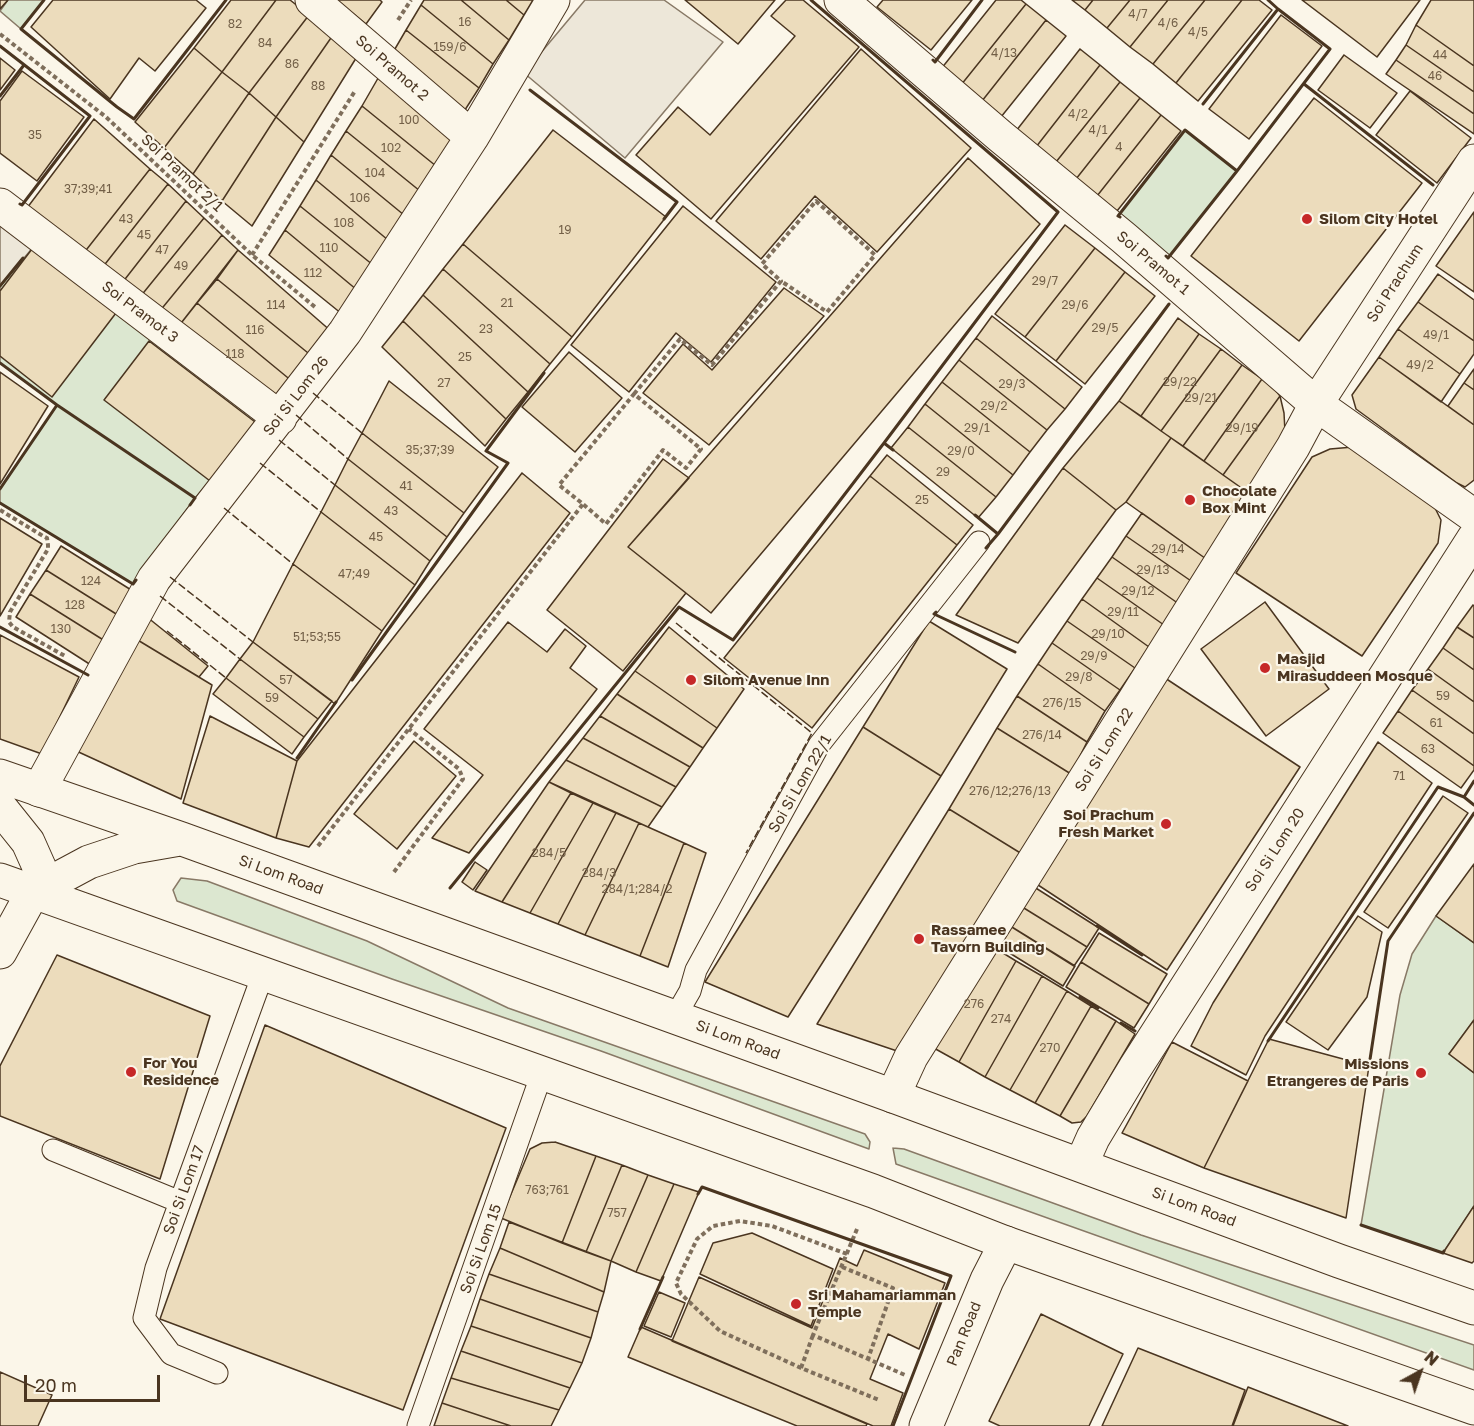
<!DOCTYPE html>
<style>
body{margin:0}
#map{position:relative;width:1474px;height:1426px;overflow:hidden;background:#fbf6e9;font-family:"Golos Text",sans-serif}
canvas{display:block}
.north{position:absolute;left:1390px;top:1342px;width:60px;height:60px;-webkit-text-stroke:4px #fbf6e9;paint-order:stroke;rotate:40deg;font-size:16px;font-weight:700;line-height:24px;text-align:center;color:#4a3520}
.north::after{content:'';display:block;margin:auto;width:21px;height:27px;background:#4a3520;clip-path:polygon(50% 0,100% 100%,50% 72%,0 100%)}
.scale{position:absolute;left:24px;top:1375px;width:136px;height:27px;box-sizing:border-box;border:3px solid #4a3520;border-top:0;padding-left:8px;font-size:18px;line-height:21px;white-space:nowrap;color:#4a3520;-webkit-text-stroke:4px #fbf6e9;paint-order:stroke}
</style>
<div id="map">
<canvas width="1474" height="1426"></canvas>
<div class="north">N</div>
<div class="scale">20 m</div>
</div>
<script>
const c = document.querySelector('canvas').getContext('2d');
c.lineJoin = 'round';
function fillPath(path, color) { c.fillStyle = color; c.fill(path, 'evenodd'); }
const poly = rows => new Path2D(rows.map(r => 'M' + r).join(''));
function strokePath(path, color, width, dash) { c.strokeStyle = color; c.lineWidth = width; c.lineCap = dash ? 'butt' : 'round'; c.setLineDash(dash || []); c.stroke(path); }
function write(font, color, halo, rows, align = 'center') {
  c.font = font + ' "Golos Text",sans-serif'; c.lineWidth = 4.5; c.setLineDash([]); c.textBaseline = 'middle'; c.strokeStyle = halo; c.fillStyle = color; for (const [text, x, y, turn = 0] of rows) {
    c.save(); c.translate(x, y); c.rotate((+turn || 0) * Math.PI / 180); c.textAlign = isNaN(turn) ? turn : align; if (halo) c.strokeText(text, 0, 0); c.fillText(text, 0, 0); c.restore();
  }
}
const green = poly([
 [8,0,44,0,21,29,0,11,8,0],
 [1185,130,1237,171,1168,258,1118,216,1185,130],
 [36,244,263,420,195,498,133,584,0,503,0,489,57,405,0,363,0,286,36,244],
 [181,878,207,881,367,941,508,1008,865,1134,870,1142,869,1149,601,1051,392,979,177,901,173,890,181,878],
 [1436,916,1474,943,1474,1020,1449,1054,1474,1073,1474,1206,1443,1253,1361,1225,1400,995,1412,954,1436,916],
 [893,1148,904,1149,1141,1235,1474,1345,1474,1370,896,1164,893,1148]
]);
const parking = poly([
 [585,0,664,0,723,42,625,158,524,73,585,0],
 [0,218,36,244,0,286,0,218]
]);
const building = poly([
 [0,0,8,0,0,9,0,0],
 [53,0,196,0,206,8,155,71,139,58,110,99,31,27,53,0],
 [231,0,276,0,222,72,194,48,231,0],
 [276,0,290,0,309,15,249,93,222,72,276,0],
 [336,0,380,0,382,2,366,24,336,0],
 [424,0,461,0,509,40,493,64,421,5,424,0],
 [461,0,506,0,524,15,509,40,461,0],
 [506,0,533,0,524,15,506,0],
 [685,0,775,0,738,44,685,0],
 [786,0,803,0,859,47,711,219,636,155,678,107,710,135,795,36,771,16,786,0],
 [883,0,972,0,931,50,877,7,883,0],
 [996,0,1021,0,1026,4,961,85,941,69,996,0],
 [1072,0,1093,0,1085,10,1072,0],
 [1093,0,1130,0,1107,28,1085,10,1093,0],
 [1130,0,1168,0,1130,47,1107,28,1130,0],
 [1168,0,1205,0,1153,64,1130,47,1168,0],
 [1205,0,1242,0,1176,83,1153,64,1205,0],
 [1242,0,1259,0,1272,10,1198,101,1176,83,1242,0],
 [1302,0,1420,0,1377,57,1302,0],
 [1431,0,1474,0,1474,66,1416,25,1431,0],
 [1026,4,1046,20,982,101,961,85,1026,4],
 [421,5,493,64,479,88,406,30,421,5],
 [309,15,333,35,276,117,249,93,309,15],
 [1281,15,1322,46,1249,139,1209,109,1281,15],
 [1046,20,1066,36,1001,117,982,101,1046,20],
 [1416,25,1474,66,1474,92,1406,45,1416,25],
 [406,30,479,88,463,113,392,54,406,30],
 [333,35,358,55,304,142,276,117,333,35],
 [1406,45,1474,92,1474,114,1396,60,1406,45],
 [194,48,222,72,164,148,135,122,194,48],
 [861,49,971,148,877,252,815,196,761,259,716,221,861,49],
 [1080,49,1100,65,1036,147,1016,131,1080,49],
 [1344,55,1397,93,1370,128,1318,90,1344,55],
 [0,58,15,70,0,90,0,58],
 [1396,60,1474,114,1474,134,1386,74,1396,60],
 [1100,65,1120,82,1056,162,1036,147,1100,65],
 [22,71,84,117,37,181,0,153,0,101,22,71],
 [222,72,249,93,193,174,164,148,222,72],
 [381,73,456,134,436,166,362,106,381,73],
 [1120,82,1140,98,1076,179,1056,162,1120,82],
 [1410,91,1471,138,1437,183,1376,135,1410,91],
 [249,93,276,117,222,201,193,174,249,93],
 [1140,98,1161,115,1097,196,1076,179,1140,98],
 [1314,98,1422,183,1299,341,1191,256,1314,98],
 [362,106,436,166,420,191,346,131,362,106],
 [1161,115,1181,131,1117,211,1097,196,1161,115],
 [276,117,304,142,252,226,222,201,276,117],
 [94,119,150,169,83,254,27,208,94,119],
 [553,130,666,217,572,337,463,244,553,130],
 [346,131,420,191,404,215,331,155,346,131],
 [331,155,404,215,388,240,316,180,331,155],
 [968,158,1040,224,711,613,628,547,968,158],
 [150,169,168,184,102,268,83,254,150,169],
 [316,180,388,240,373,265,300,206,316,180],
 [168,184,186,201,122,283,102,268,168,184],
 [186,201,204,218,140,297,122,283,186,201],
 [300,206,373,265,357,290,285,230,300,206],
 [683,206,776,282,711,362,676,333,629,392,571,345,683,206],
 [1474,212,1474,292,1436,266,1474,212],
 [204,218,222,235,159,312,140,297,204,218],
 [1065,225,1095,248,1025,337,995,314,1065,225],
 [285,230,357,290,342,314,269,255,285,230],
 [222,235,238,250,178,327,159,312,222,235],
 [463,244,572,337,550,364,443,269,463,244],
 [1095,248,1125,272,1056,361,1025,337,1095,248],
 [32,249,116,313,52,397,0,356,0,291,32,249],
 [238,250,332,332,313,357,217,279,238,250],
 [443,269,550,364,528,392,423,295,443,269],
 [1125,272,1155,296,1085,384,1056,361,1125,272],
 [1438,274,1474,300,1474,341,1418,302,1438,274],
 [217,279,313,357,293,382,197,303,217,279],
 [784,288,824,316,709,445,643,393,683,344,712,370,784,288],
 [423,295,528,392,506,419,403,321,423,295],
 [1418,302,1474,341,1474,354,1460,374,1398,329,1418,302],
 [197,303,293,382,273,405,178,327,197,303],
 [992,316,1082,387,1065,409,976,338,992,316],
 [1178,318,1199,334,1141,416,1119,401,1178,318],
 [403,321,506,419,485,446,382,347,403,321],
 [1398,329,1460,374,1441,402,1379,357,1398,329],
 [1199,334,1221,349,1161,431,1141,416,1199,334],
 [976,338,1065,409,1047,430,959,360,976,338],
 [149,341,259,425,214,484,104,400,149,341],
 [1221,349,1242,365,1183,446,1161,431,1221,349],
 [569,352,622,398,575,452,522,407,569,352],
 [1379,357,1474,425,1474,480,1465,487,1457,483,1356,409,1352,395,1379,357],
 [959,360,1047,430,1030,452,942,382,959,360],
 [1242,365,1262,379,1204,461,1183,446,1242,365],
 [1474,369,1474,390,1464,383,1474,369],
 [0,372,48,406,0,484,0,372],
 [1262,379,1274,388,1280,396,1223,475,1204,461,1262,379],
 [389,381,498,467,464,513,362,433,389,381],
 [942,382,1030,452,1013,475,925,404,942,382],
 [1464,383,1474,390,1474,425,1448,406,1464,383],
 [1280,396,1284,413,1285,432,1250,494,1223,475,1280,396],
 [1119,401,1171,438,1126,502,1116,510,1063,468,1119,401],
 [925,404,1013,475,996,497,908,427,925,404],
 [908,427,996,497,978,518,891,448,908,427],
 [362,433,464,513,447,537,348,459,362,433],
 [1171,438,1250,494,1209,561,1126,502,1171,438],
 [1353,447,1434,506,1441,520,1438,543,1362,656,1236,573,1312,457,1330,449,1353,447],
 [887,455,973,525,957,545,870,476,887,455],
 [348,459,447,537,430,561,335,485,348,459],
 [663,459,689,478,628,547,686,593,623,671,547,610,663,459],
 [1063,468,1116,510,1018,643,956,615,1063,468],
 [522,473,570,513,309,847,276,838,297,761,522,473],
 [870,476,957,545,812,728,724,658,870,476],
 [335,485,430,561,415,585,321,512,335,485],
 [321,512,415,585,382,631,293,564,321,512],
 [1142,513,1209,561,1194,583,1126,536,1142,513],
 [0,518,42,544,0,616,0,518],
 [1126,536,1194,583,1179,604,1112,557,1126,536],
 [61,546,136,593,121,617,46,570,61,546],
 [1112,557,1179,604,1164,625,1097,578,1112,557],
 [293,564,382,631,335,704,253,642,293,564],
 [46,570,121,617,105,641,30,594,46,570],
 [1097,578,1164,625,1149,647,1082,599,1097,578],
 [30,594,105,641,91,665,16,617,30,594],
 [1082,599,1149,647,1135,668,1067,621,1082,599],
 [1265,602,1329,689,1266,736,1201,649,1265,602],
 [1473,605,1474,606,1474,638,1457,627,1473,605],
 [147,617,208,666,199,677,136,639,147,617],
 [929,621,1007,669,941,776,863,727,929,621],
 [1067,621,1135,668,1120,690,1052,643,1067,621],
 [508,622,547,652,565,629,586,646,570,668,597,689,469,853,432,838,483,775,424,729,508,622],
 [669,627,744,689,717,728,635,671,669,627],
 [1457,627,1474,638,1474,670,1443,648,1457,627],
 [0,635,79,677,42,754,0,739,0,635],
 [136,639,212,685,181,799,72,749,136,639],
 [253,642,332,701,318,719,240,659,253,642],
 [1052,643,1120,690,1105,711,1038,664,1052,643],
 [1443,648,1474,670,1474,702,1428,669,1443,648],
 [240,659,318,719,304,737,226,678,240,659],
 [1038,664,1105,711,1087,742,1017,696,1038,664],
 [1428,669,1474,702,1474,734,1412,690,1428,669],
 [635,671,717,728,703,748,617,694,635,671],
 [226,678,304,737,292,754,213,694,226,678],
 [1165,678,1300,767,1167,970,1032,881,1165,678],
 [1412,690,1474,734,1474,766,1398,711,1412,690],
 [617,694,703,748,690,767,600,716,617,694],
 [1017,696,1087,742,1071,774,997,728,1017,696],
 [1398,711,1474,766,1474,770,1461,788,1383,733,1398,711],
 [210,716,297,761,276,838,183,803,210,716],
 [600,716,690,767,676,787,583,738,600,716],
 [863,727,941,776,788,1017,705,982,863,727],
 [997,728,1071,774,1022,854,949,809,997,728],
 [583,738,676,787,662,807,566,760,583,738],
 [414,741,456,776,397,849,354,814,414,741],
 [1378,742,1432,783,1265,1036,1246,1075,1191,1046,1213,1003,1378,742],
 [566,760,662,807,648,827,549,782,566,760],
 [549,782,571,793,502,902,475,891,549,782],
 [571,793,593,803,530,913,502,902,571,793],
 [1443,796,1468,813,1388,928,1364,912,1443,796],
 [593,803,616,813,558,924,530,913,593,803],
 [949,809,1022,854,900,1052,817,1024,949,809],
 [616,813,639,823,585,935,558,924,616,813],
 [639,823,684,843,640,956,585,935,639,823],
 [684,843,706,853,668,967,640,956,684,843],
 [475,862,487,870,473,890,462,882,475,862],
 [1474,864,1474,943,1436,916,1474,864],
 [1031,885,1099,928,1087,947,1019,905,1031,885],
 [1019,905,1087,947,1074,966,1007,924,1019,905],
 [1358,916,1382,932,1367,997,1328,1050,1286,1022,1358,916],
 [1007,924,1075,966,1063,986,995,944,1007,924],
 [1099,933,1167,974,1149,1004,1081,962,1099,933],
 [990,945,1016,961,959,1062,932,1047,990,945],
 [57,955,210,1016,160,1179,0,1116,0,1066,57,955],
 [1016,961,1042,976,985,1077,959,1062,1016,961],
 [1081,962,1149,1004,1134,1028,1066,987,1081,962],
 [1042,976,1067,991,1010,1090,985,1077,1042,976],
 [1067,991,1091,1006,1035,1103,1010,1090,1067,991],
 [1091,1006,1116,1021,1060,1116,1035,1103,1091,1006],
 [1474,1020,1474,1073,1449,1054,1474,1020],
 [1116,1021,1135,1034,1087,1116,1081,1122,1072,1123,1060,1116,1116,1021],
 [265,1025,506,1128,403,1410,160,1319,265,1025],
 [1269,1039,1369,1066,1346,1218,1204,1168,1269,1039],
 [1172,1042,1248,1081,1204,1168,1122,1133,1172,1042],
 [555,1142,596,1156,562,1243,501,1218,530,1149,542,1143,555,1142],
 [596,1156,622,1165,586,1252,562,1243,596,1156],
 [622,1165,648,1175,611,1261,586,1252,622,1165],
 [648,1175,674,1184,636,1272,611,1261,648,1175],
 [674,1184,699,1192,661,1281,636,1272,674,1184],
 [1474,1206,1474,1261,1472,1263,1443,1253,1474,1206],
 [509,1222,611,1261,604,1292,500,1248,509,1222],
 [752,1233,833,1269,811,1326,700,1274,713,1243,752,1233],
 [500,1248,604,1292,598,1312,489,1274,500,1248],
 [864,1250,945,1283,919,1349,888,1334,870,1379,903,1393,891,1426,873,1426,672,1341,699,1277,812,1328,840,1258,857,1266,864,1250],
 [489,1274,598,1312,591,1338,480,1299,489,1274],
 [659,1292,685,1303,671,1337,644,1326,659,1292],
 [480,1299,591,1338,582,1363,471,1326,480,1299],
 [1041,1314,1123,1354,1089,1426,1000,1426,989,1421,1041,1314],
 [471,1326,582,1363,570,1388,461,1351,471,1326],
 [641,1327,867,1424,866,1426,797,1426,628,1357,641,1327],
 [1138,1348,1245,1390,1232,1426,1102,1426,1138,1348],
 [461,1351,570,1388,559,1410,451,1378,461,1351],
 [0,1372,52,1395,38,1426,0,1426,0,1372],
 [451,1378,559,1410,551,1426,511,1426,442,1403,451,1378],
 [1248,1387,1348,1426,1233,1426,1248,1387],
 [442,1403,511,1426,434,1426,442,1403]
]);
const path = poly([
 [398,20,411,0],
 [0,34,106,117,252,255,315,307],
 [252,255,355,91],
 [634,394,680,339,712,365,781,281,762,264,816,201,875,255,827,312,781,281],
 [0,510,43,536,47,538,48,545,48,549,10,612,9,622,13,627,65,656],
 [318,846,583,504,559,485,634,394,701,449,686,468,663,450,606,524,583,504],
 [394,872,463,779,459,769,409,729],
 [857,1229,813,1335,905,1375],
 [847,1254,772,1226,740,1221,713,1226,697,1239,676,1283,681,1294,720,1331,801,1368,879,1400],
 [842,1267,893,1288,868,1359],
 [801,1368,813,1335]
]);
const service = poly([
 [675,1017,690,991,696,970,819,745,979,542],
 [53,1150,180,1202],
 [217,1373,171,1354,144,1318,156,1268,263,974],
 [418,1426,542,1073]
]);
const minor = poly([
 [312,0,472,137],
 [841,0,1000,136,1124,238,1316,404,1474,516],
 [0,205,280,418],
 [39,790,154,579,345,332,472,137,553,0],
 [893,1096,911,1057,1293,447,1316,404,1474,161],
 [1081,1165,1093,1138,1135,1068,1474,538]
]);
const tertiary = poly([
 [0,952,33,892],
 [926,1426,987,1280,1006,1243]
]);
const secondary = poly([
 [0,776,182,839,893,1096,1339,1261,1474,1308],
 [0,807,28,842,40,869,33,892],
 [0,880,873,1191,1006,1243,1474,1408],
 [33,892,89,862,134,847,180,839]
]);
const fence = poly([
 [313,393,362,433],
 [296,415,348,459],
 [279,440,335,485],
 [260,463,321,512],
 [224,508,293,564],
 [170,577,253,642],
 [160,596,240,659],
 [676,623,812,733,746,853],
 [167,631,226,678]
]);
const wall = poly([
 [44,0,21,29,117,107,134,119,226,0],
 [811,0,1058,212,884,443],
 [0,46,90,116,22,205,20,204],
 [933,60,935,62,982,0],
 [1304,84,1433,185],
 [530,90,677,202,664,219],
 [0,96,24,65],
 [1203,104,1278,9,1268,0],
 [1120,217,1118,216,1185,130,1237,171],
 [1166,256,1168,258,1237,171,1330,49,1278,9],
 [0,286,23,258],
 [0,363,57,405,195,498,190,505],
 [0,489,57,405],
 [0,503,133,584,136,580],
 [975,515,998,534,986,548],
 [998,534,1169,304],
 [936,612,934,614,1015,652],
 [0,627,88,675],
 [352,680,508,463,486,451,544,373],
 [297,758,336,702],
 [1474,781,1464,797,1474,805],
 [450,888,679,607,733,640,884,443,893,450],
 [1097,926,1142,955],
 [1080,997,1098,1008],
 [1121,1023,1135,1031],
 [1268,1041,1438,787,1464,797],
 [1369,1066,1388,941,1474,813],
 [698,1194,702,1187,951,1276,893,1426],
 [1361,1225,1443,1253,1444,1251],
 [640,1329,663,1277]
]);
const markers = [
 [1307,219,6,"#c62828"],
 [1190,500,6,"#c62828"],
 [1265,668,6,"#c62828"],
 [691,680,6,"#c62828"],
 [1166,824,6,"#c62828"],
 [919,939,6,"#c62828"],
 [131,1072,6,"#c62828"],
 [1421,1073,6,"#c62828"],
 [796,1304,6,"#c62828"]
];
const numberNames = [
 ["4/7",1138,14],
 ["16",465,22],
 ["4/6",1168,23],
 ["82",235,24],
 ["4/5",1198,32],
 ["84",265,43],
 ["159/6",450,47],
 ["4/13",1004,53],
 ["44",1440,55],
 ["86",292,64],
 ["46",1435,76],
 ["88",318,86],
 ["4/2",1078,114],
 ["100",409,120],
 ["4/1",1098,130],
 ["35",35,135],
 ["4",1119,147],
 ["102",391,148],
 ["104",375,173],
 ["37;39;41",88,189],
 ["106",360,198],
 ["43",126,219],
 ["108",344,223],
 ["19",565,230],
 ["45",144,235],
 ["110",329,248],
 ["47",162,250],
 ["49",181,266],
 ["112",313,273],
 ["29/7",1045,281],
 ["21",507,303],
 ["114",276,305],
 ["29/6",1075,305],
 ["29/5",1105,328],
 ["23",486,329],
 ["116",255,330],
 ["49/1",1436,335],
 ["118",235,354],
 ["25",465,357],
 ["49/2",1420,365],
 ["29/22",1180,382],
 ["27",444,383],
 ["29/3",1012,384],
 ["29/21",1201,398],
 ["29/2",994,406],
 ["29/1",977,428],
 ["29/19",1242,428],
 ["35;37;39",430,450],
 ["29/0",961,451],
 ["29",943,472],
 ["41",406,486],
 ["25",922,500],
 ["43",391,511],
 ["45",376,537],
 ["29/14",1168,549],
 ["29/13",1153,570],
 ["47;49",354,574],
 ["124",91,581],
 ["29/12",1138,591],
 ["128",75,605],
 ["29/11",1123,612],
 ["130",61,629],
 ["29/10",1108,634],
 ["51;53;55",317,637],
 ["29/9",1094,656],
 ["29/8",1079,677],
 ["57",286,680],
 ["59",1443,696],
 ["59",272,698],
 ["276/15",1062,703],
 ["61",1436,723],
 ["276/14",1042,735],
 ["63",1428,749],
 ["71",1399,776],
 ["276/12;276/13",1010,791],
 ["284/5",549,853],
 ["284/3",599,873],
 ["284/1;284/2",637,889],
 ["276",974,1004],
 ["274",1001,1019],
 ["270",1050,1048],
 ["763;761",547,1190],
 ["757",617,1213]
];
const streetNames = [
 ["Soi Pramot 2",392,68,41],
 ["Soi Pramot 2/1",182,173,43],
 ["Soi Pramot 1",1153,263,40],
 ["Soi Prachum",1395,283,-57],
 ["Soi Pramot 3",140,312,37],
 ["Soi Si Lom 26",296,396,-52],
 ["Soi Si Lom 22",1104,750,-58],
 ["Soi Si Lom 22/1",800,784,-60],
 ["Soi Si Lom 20",1275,850,-57],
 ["Si Lom Road",281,875,20],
 ["Si Lom Road",738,1040,20],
 ["Soi Si Lom 17",184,1190,-70],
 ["Si Lom Road",1194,1207,20],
 ["Soi Si Lom 15",481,1249,-70],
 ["Pan Road",964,1334,-68]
];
const poiNames = [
 ["Silom City Hotel",1319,219],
 ["Chocolate",1202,491],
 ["Box Mint",1202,508],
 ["Masjid",1277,659],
 ["Mirasuddeen Mosque",1277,676],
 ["Silom Avenue Inn",703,680],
 ["Soi Prachum",1154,815,"right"],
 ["Fresh Market",1154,832,"right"],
 ["Rassamee",931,930],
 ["Tavorn Building",931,947],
 ["For You",143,1063],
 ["Residence",143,1080],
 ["Missions",1409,1064,"right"],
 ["Etrangeres de Paris",1409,1081,"right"],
 ["Sri Mahamariamman",808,1295],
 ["Temple",808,1312]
];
fillPath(green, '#dce7d0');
strokePath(green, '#887966', 1.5);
fillPath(parking, '#ede7d9');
strokePath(parking, '#887966', 1.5);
fillPath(building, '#ecdcbc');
strokePath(building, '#4a3520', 1.5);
strokePath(service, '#4a3520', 23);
strokePath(minor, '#4a3520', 35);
strokePath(tertiary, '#4a3520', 35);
strokePath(secondary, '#4a3520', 35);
strokePath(path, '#7f6f5c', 4, [4.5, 3]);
strokePath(service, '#fbf6e9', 21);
strokePath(minor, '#fbf6e9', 33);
strokePath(tertiary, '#fbf6e9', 33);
strokePath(secondary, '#fbf6e9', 33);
strokePath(fence, '#4a3520', 1.5, [8, 3]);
strokePath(wall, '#4a3520', 3);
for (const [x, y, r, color] of markers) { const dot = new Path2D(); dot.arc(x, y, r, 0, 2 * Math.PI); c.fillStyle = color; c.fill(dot); strokePath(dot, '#fbf6e9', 2); }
write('12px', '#725f47', null, numberNames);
write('15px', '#4a3520', '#fbf6e9', streetNames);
write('bold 15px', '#4a3520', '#fbf6e9', poiNames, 'left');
</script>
